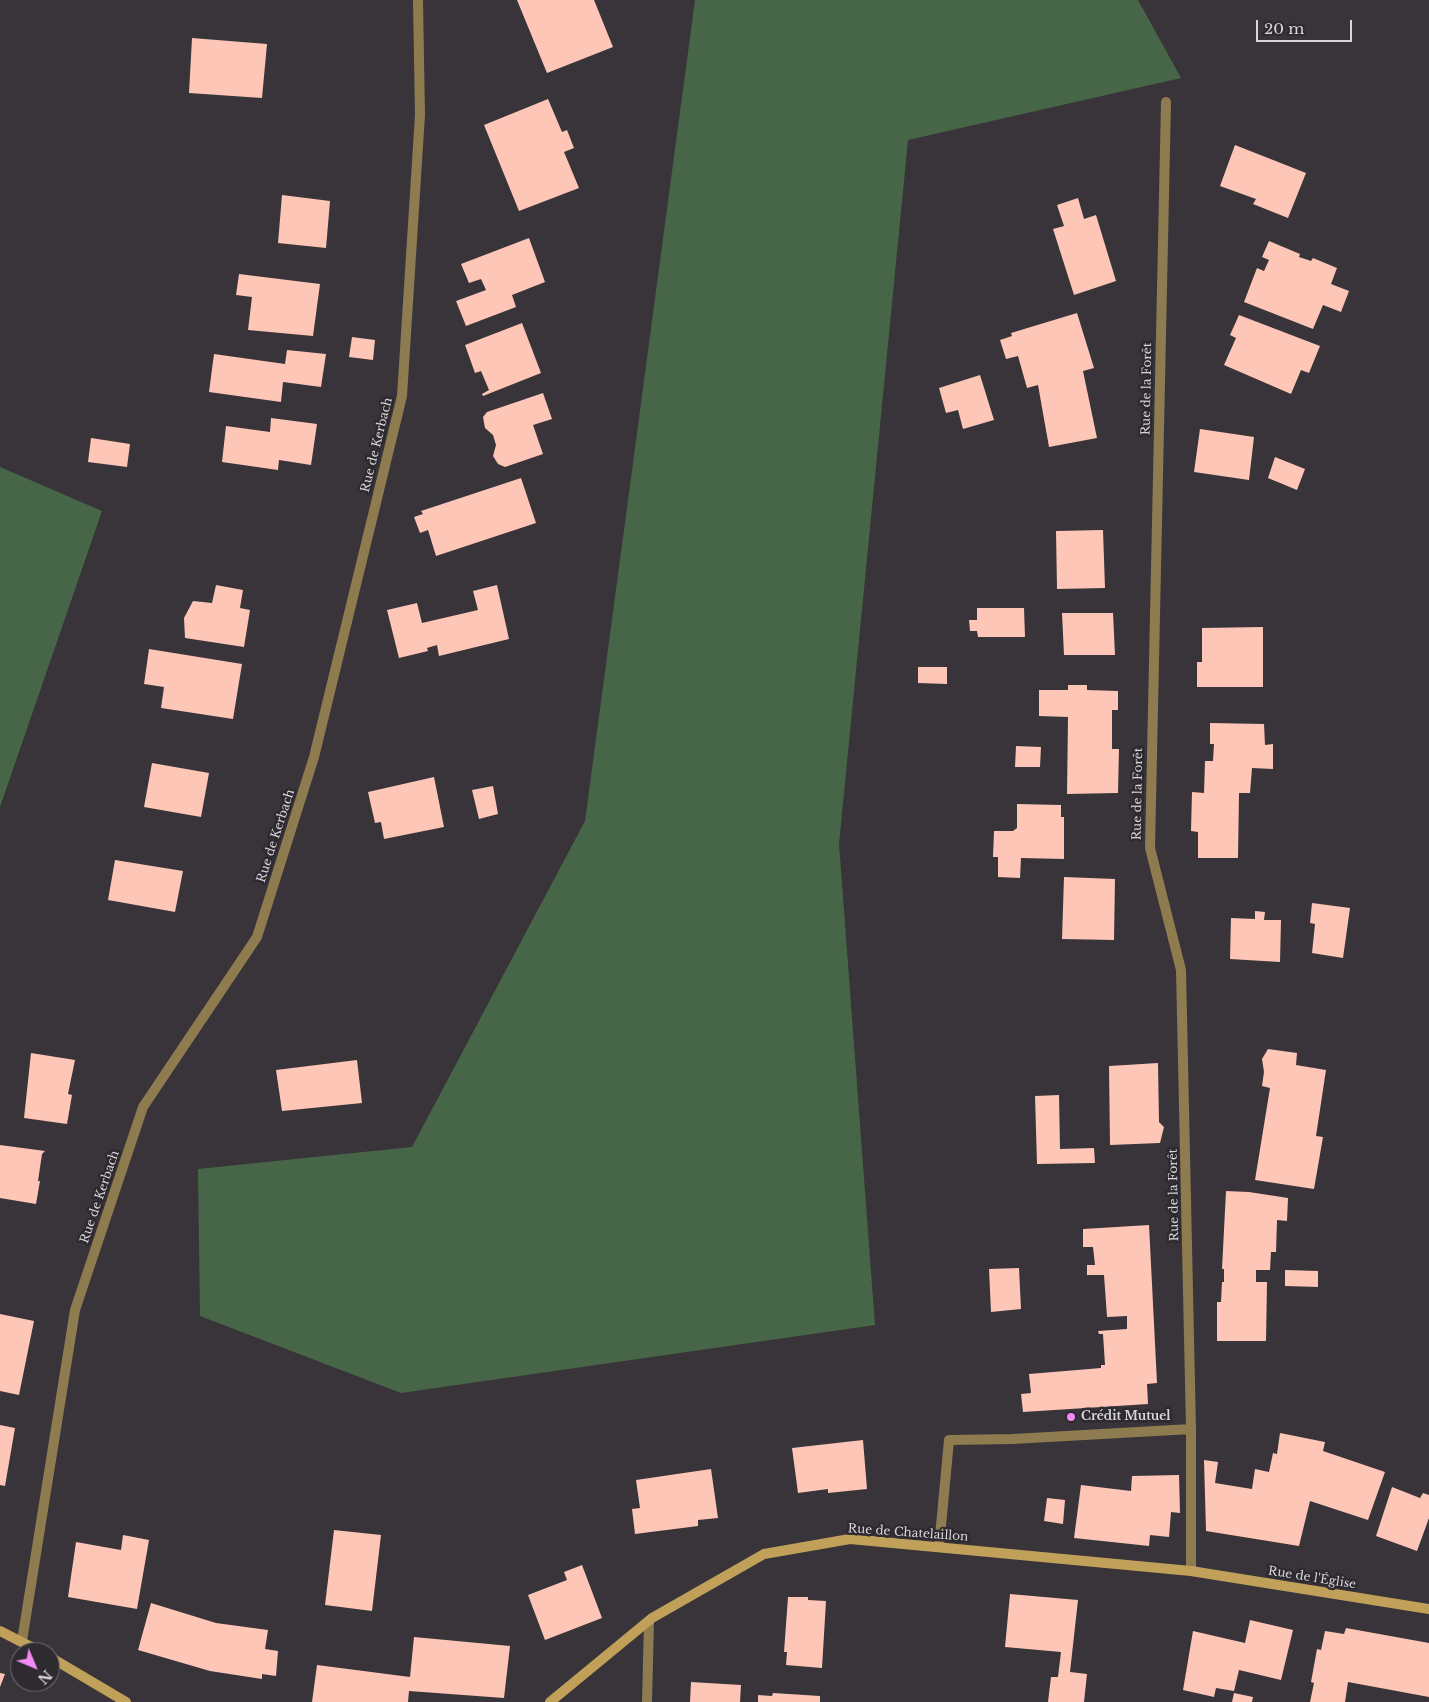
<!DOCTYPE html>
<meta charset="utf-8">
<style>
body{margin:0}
#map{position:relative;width:1429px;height:1702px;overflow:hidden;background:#38343a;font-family:"Libre Baskerville",serif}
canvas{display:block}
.north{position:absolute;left:10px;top:1642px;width:50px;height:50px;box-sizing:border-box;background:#2d2a30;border:1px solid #716f74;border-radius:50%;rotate:135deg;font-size:14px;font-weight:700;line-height:20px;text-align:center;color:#d8d6da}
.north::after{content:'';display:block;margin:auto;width:18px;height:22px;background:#f38af2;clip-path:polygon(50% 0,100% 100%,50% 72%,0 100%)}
.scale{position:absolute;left:1256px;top:20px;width:96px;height:22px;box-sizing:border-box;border:2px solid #d8d6da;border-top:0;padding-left:6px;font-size:15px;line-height:18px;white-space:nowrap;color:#d8d6da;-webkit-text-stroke:4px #2d2a30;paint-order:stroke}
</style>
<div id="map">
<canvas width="1429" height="1702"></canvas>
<div class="north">N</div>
<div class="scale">20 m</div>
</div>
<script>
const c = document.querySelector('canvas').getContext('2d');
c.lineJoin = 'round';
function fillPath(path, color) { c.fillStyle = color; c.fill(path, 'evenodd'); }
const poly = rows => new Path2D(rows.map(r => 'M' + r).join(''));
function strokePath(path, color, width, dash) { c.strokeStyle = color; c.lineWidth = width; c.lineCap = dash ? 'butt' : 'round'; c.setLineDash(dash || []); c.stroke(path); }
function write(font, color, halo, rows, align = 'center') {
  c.font = font + ' "Libre Baskerville",serif'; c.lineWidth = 5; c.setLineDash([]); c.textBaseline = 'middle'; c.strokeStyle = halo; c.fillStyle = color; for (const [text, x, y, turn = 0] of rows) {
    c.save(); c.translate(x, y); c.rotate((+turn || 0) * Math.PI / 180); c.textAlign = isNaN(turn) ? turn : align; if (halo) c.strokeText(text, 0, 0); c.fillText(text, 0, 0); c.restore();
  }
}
const green = poly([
 [695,0,1138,0,1181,78,908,140,839,844,875,1325,401,1393,200,1316,198,1169,412,1147,585,821],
 [0,467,102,511,0,807]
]);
const building = poly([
 [517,0,594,0,613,47,547,73],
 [192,38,267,44,262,98,189,93],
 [548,99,562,132,567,130,574,148,564,152,579,188,519,211,484,125],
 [1235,145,1306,173,1288,218,1253,204,1256,199,1220,186],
 [282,195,330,201,326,248,278,243],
 [1078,198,1084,219,1096,215,1116,281,1074,295,1053,229,1064,226,1057,205],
 [529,238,545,282,512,295,516,307,466,326,456,301,486,290,481,279,469,283,461,264],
 [1269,241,1300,254,1299,257,1311,261,1313,258,1337,268,1331,284,1349,291,1341,312,1323,305,1313,329,1244,302,1257,268,1264,271,1269,260,1262,257],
 [239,274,320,284,313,336,248,330,252,297,236,295],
 [1077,313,1094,368,1083,371,1097,438,1049,447,1038,385,1027,388,1018,356,1006,359,1000,340,1012,336,1011,333],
 [1239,315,1320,346,1309,373,1301,370,1291,394,1224,365,1236,338,1230,335],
 [522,323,541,373,483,396,482,394,489,390,481,371,475,373,465,345],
 [352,337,375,340,373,360,349,357],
 [287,350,326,354,321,387,283,382,281,402,209,392,214,354,285,364],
 [980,375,994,420,963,429,958,410,946,413,939,388],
 [543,393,552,419,533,425,543,454,505,467,498,464,493,456,496,445,493,435,485,428,483,417,487,412],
 [271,418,317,424,311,465,279,460,278,470,222,462,226,426,270,432],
 [1200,429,1254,437,1249,480,1194,472],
 [91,438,130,444,127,467,88,462],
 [1275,457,1305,469,1297,490,1268,478],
 [521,478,536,523,436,556,428,530,420,533,414,517,423,514,421,511],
 [1103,530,1105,588,1057,589,1056,531],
 [216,585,243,590,240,608,250,610,244,647,185,638,184,618,193,601,212,603],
 [497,585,509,639,439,656,437,645,427,648,428,651,399,658,387,610,417,603,422,623,478,610,473,591],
 [977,608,1024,608,1025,637,978,637,977,631,970,631,969,620,977,620],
 [1062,613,1113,613,1115,655,1064,655],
 [1263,627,1263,687,1197,687,1197,662,1202,662,1202,628],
 [149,649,242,664,233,719,161,708,164,687,144,684],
 [918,667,947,667,947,684,918,683],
 [1068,685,1087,685,1087,690,1118,691,1118,710,1112,710,1112,749,1119,749,1118,793,1067,794,1068,717,1039,716,1039,690,1068,690],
 [1210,723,1264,724,1265,745,1273,744,1273,769,1252,768,1250,793,1239,793,1238,858,1198,858,1198,832,1191,831,1192,792,1204,793,1205,761,1213,761,1214,744,1210,744],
 [1016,746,1041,747,1040,767,1015,767],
 [152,763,209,773,201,817,144,807],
 [434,777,444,827,384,839,381,822,375,823,368,792],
 [493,786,498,814,479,819,472,790],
 [1017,804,1061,805,1061,817,1064,817,1064,859,1021,858,1020,878,998,877,998,857,993,857,994,831,1013,831,1017,828],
 [115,860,183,871,175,912,108,900],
 [1064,877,1115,879,1114,940,1062,939],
 [1312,903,1350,908,1343,958,1312,953,1315,924,1310,923],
 [1255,911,1265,912,1264,920,1281,920,1280,962,1230,959,1231,918,1255,919],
 [1268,1049,1297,1053,1296,1065,1326,1070,1316,1136,1323,1137,1314,1189,1255,1180,1270,1088,1262,1086,1264,1072,1262,1059],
 [31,1053,75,1060,68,1094,72,1095,67,1124,24,1118],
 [357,1060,362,1103,282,1111,276,1070],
 [1158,1063,1159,1122,1164,1127,1160,1143,1110,1145,1109,1066],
 [1059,1095,1060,1149,1094,1148,1095,1163,1037,1164,1035,1096],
 [0,1145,45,1151,42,1154,38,1181,40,1181,36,1204,0,1198],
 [1226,1191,1249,1192,1288,1198,1287,1221,1277,1220,1276,1252,1271,1252,1270,1270,1256,1270,1256,1282,1267,1282,1266,1341,1217,1341,1217,1302,1221,1302,1222,1282,1224,1282,1224,1269,1222,1269],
 [1149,1225,1157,1383,1147,1384,1148,1404,1023,1412,1021,1394,1031,1393,1029,1374,1101,1368,1101,1365,1105,1365,1103,1334,1099,1334,1098,1331,1127,1329,1127,1316,1107,1317,1104,1275,1087,1275,1087,1265,1095,1265,1093,1247,1083,1247,1083,1229],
 [1019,1268,1021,1309,991,1312,989,1269],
 [1285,1270,1318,1271,1318,1287,1285,1286],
 [0,1314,34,1321,19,1395,0,1391],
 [0,1425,15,1428,5,1486,0,1485],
 [1280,1433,1325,1442,1323,1451,1385,1472,1368,1520,1310,1501,1299,1546,1206,1531,1204,1460,1218,1462,1215,1483,1252,1489,1255,1469,1269,1472,1273,1453,1277,1454],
 [863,1440,867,1489,828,1493,828,1489,798,1493,792,1448],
 [711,1469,718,1518,698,1520,698,1526,635,1534,632,1509,640,1508,636,1480],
 [1179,1475,1180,1513,1171,1512,1169,1537,1150,1535,1149,1546,1074,1538,1081,1485,1131,1491,1132,1476],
 [1392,1487,1420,1498,1423,1493,1429,1495,1429,1518,1417,1551,1376,1536],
 [1047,1498,1065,1500,1063,1524,1044,1521],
 [334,1530,381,1535,372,1611,325,1605],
 [123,1535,149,1540,137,1609,68,1597,76,1542,121,1550],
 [582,1565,602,1618,545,1640,528,1595,567,1580,564,1572],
 [1010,1594,1078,1600,1070,1672,1087,1674,1084,1702,1048,1702,1051,1677,1058,1677,1061,1652,1005,1647],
 [788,1597,808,1597,808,1600,826,1601,822,1668,786,1665,787,1652,784,1652],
 [151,1603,216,1623,268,1630,265,1649,278,1651,276,1676,262,1674,262,1679,210,1671,138,1650],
 [1250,1620,1293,1630,1281,1680,1239,1670,1234,1691,1216,1688,1214,1697,1183,1690,1193,1631,1245,1643],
 [1346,1628,1429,1643,1429,1697,1348,1682,1345,1702,1310,1702,1314,1683,1311,1682,1317,1649,1321,1650,1325,1631,1344,1634],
 [414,1637,510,1646,504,1698,409,1691,408,1702,312,1702,317,1665,410,1677],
 [0,1673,5,1674,0,1687],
 [691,1682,741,1685,740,1702,690,1702],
 [773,1693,820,1696,820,1702,758,1702,758,1695,772,1696],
 [1234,1693,1253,1697,1252,1702,1232,1702]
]);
const lane = poly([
 [647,1702,649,1621]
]);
const street = poly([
 [1166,102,1150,848,1181,970,1191,1429,1191,1571],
 [939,1547,949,1440,1013,1439,1191,1429],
 [22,1641,75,1310,143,1107,257,937,314,757,402,396,420,115,418,0]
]);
const secondary = poly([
 [0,1631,41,1652],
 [50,1657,126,1702],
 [550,1702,652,1618,764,1554,850,1539,1191,1571,1429,1609]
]);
const markers = [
 [1071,1417,5,"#f38af2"]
];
const streetNames = [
 ["Rue de la Forêt",1147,389,-89],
 ["Rue de Kerbach",377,445,-76],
 ["Rue de la Forêt",1138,794,-89],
 ["Rue de Kerbach",276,836,-72],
 ["Rue de la Forêt",1174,1195,-91],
 ["Rue de Kerbach",100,1197,-71],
 ["Rue de Chatelaillon",908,1533,4],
 ["Rue de l'Église",1312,1578,9]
];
const poiNames = [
 ["Crédit Mutuel",1081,1417]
];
fillPath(green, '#476647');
fillPath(building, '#fdc6b7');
strokePath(lane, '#8f7b50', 10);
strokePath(street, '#8f7b50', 10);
strokePath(secondary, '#c1a15a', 10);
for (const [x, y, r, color] of markers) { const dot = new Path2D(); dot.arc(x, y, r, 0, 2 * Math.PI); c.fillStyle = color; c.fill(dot); strokePath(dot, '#2d2a30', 2); }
write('12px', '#d8d6da', '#2d2a30', streetNames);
write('bold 12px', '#d8d6da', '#2d2a30', poiNames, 'left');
</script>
